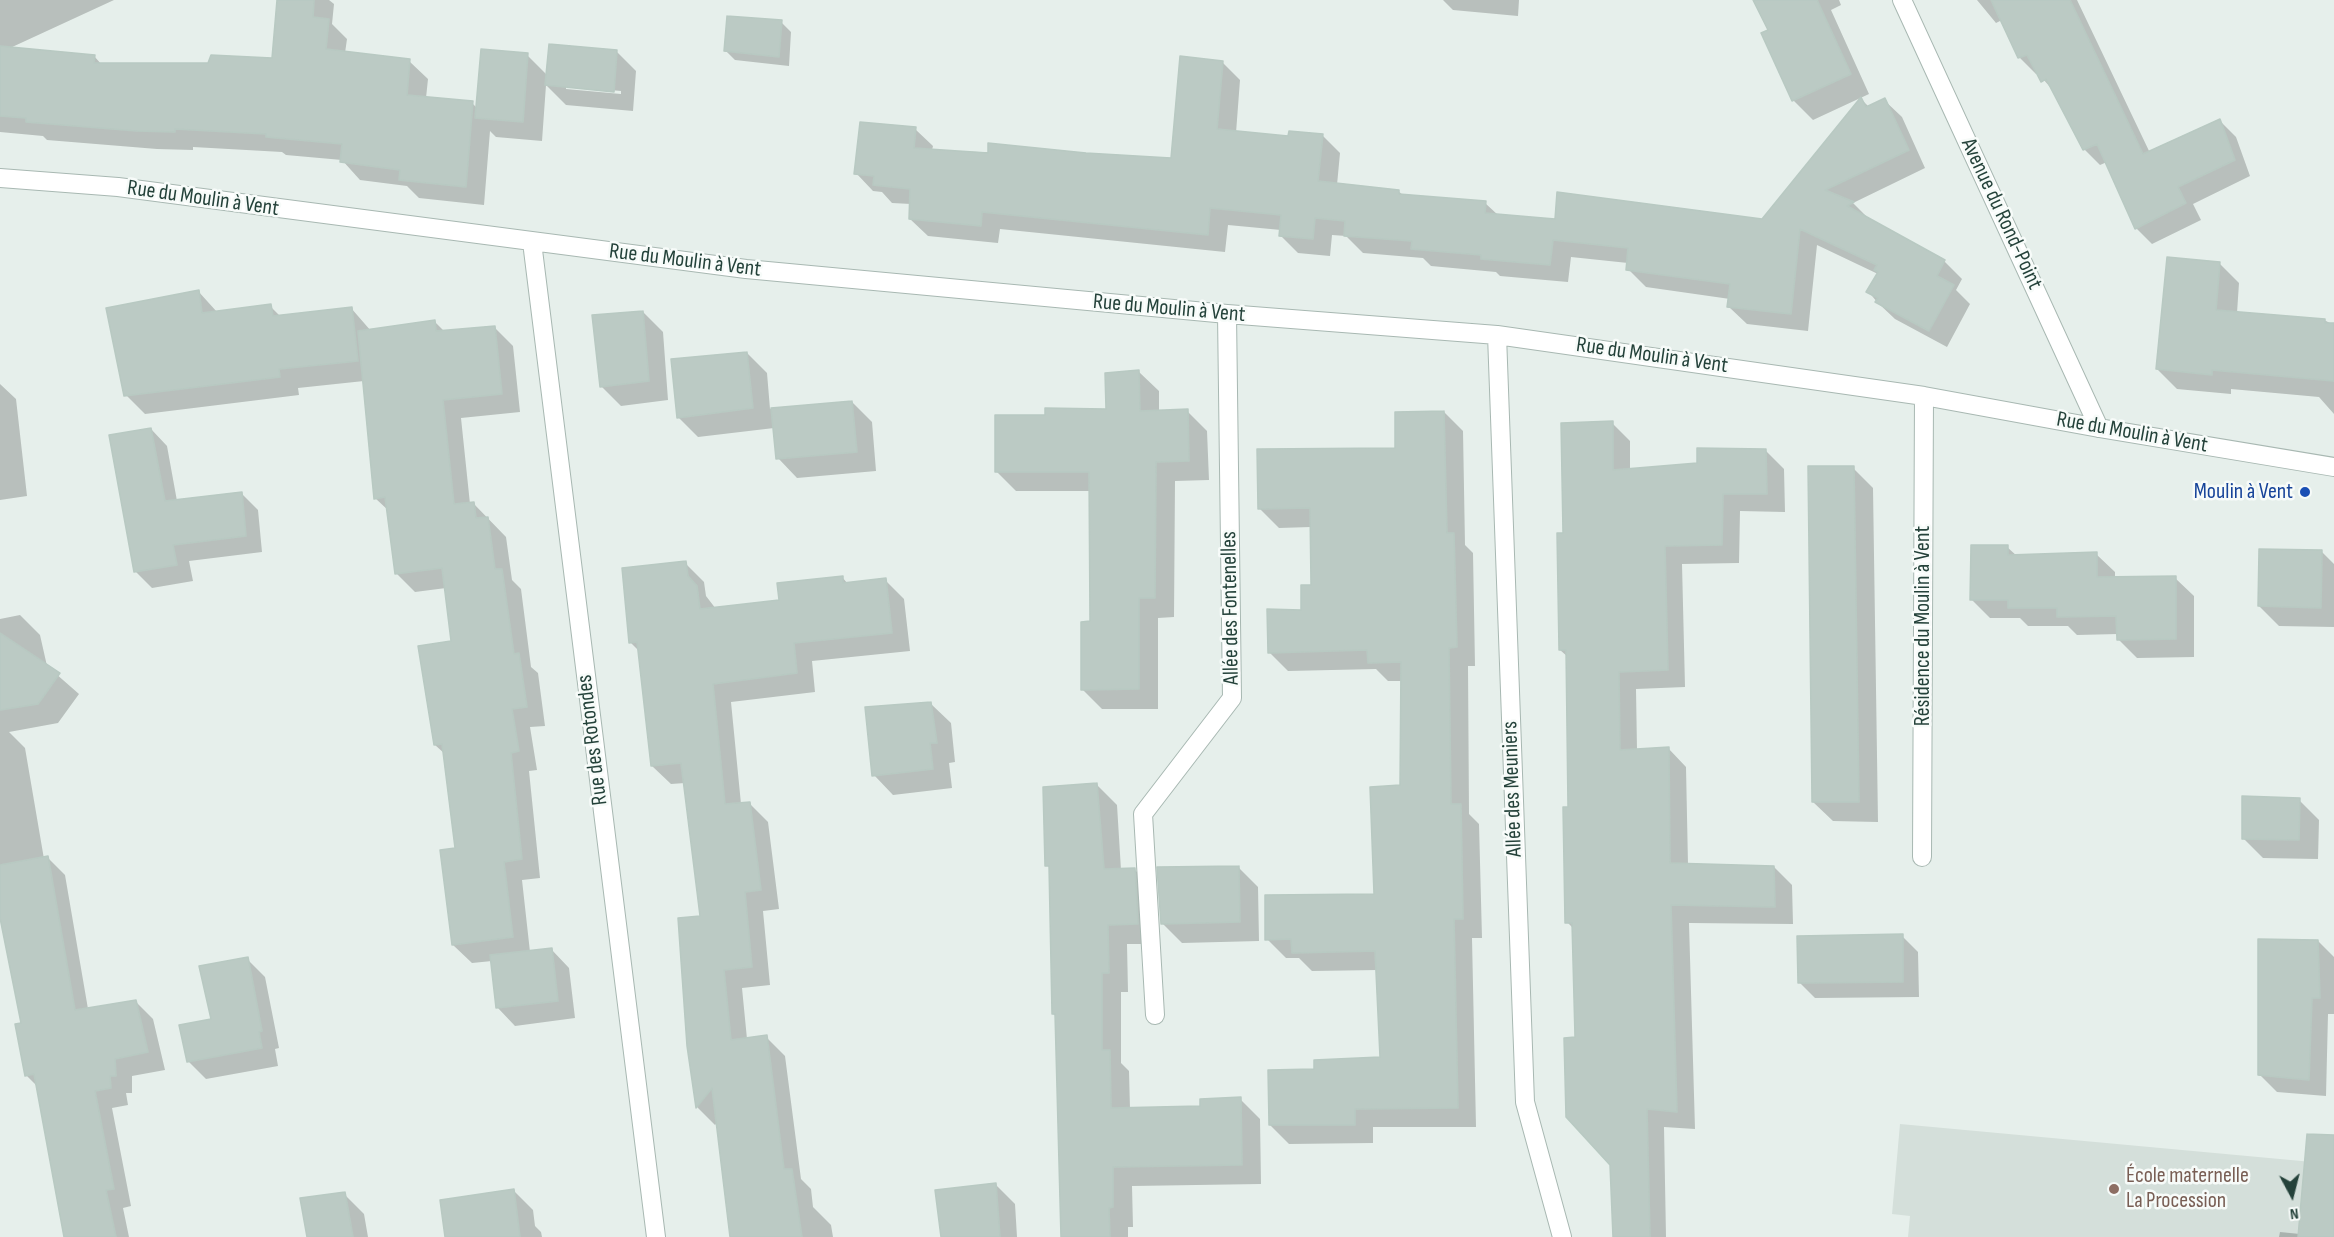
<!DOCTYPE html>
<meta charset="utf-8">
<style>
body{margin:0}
#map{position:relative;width:2334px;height:1237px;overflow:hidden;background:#e6efeb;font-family:"Sofia Sans Condensed",sans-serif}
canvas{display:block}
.north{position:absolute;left:2262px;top:1165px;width:60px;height:60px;-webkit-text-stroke:4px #f7fbf9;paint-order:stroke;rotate:173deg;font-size:16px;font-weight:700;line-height:24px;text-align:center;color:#24423a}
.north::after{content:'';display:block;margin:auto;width:21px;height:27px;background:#24423a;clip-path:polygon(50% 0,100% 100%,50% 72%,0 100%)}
</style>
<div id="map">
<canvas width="2334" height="1237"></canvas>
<div class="north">N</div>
</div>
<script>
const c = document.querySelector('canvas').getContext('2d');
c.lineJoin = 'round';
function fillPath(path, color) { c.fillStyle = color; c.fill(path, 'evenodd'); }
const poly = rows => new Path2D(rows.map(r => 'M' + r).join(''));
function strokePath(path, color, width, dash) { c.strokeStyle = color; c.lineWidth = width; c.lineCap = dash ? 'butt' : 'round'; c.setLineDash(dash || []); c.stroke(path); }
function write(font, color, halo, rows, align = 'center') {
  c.font = font + ' "Sofia Sans Condensed",sans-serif'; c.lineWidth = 5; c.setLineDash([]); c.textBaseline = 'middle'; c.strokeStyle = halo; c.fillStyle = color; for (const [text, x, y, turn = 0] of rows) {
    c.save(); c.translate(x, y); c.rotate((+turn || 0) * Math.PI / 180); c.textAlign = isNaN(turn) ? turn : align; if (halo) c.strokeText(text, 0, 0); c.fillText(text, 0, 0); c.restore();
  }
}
const built = poly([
 [1900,1124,2334,1164,2334,1237,1908,1237,1910,1216,1892,1214]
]);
const shadow = poly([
 [0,0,114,0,10,48,94,56,102,65,209,65,274,59,279,0,329,0,334,4,332,24,347,39,345,53,409,61,428,79,426,98,472,103,477,108,527,55,547,75,616,51,636,71,633,111,566,105,546,85,542,141,496,137,490,131,484,205,419,198,407,186,360,180,342,160,286,155,282,152,193,147,193,150,157,149,47,140,43,136,0,132],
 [566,86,621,91,621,94,566,89],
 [1443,0,1519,0,1518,16,1453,10],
 [1754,0,1839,0,1841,5,1831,10,1869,94,1813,120,1793,100,1770,31],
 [1977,0,2077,0,2150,153,2220,121,2236,137,2250,176,2193,204,2201,220,2152,244,2136,228,2107,162,2100,165,2084,149,2055,93,2038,73,2036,74,2020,58,2002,20,1996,23],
 [781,22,791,32,789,66,735,60,726,51],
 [1223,63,1240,80,1236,133,1290,138,1322,135,1340,153,1337,185,1398,191,1403,195,1485,203,1498,215,1556,220,1763,221,1861,99,1869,107,1884,100,1902,117,1925,168,1853,203,1871,221,1944,261,1962,279,1956,290,1970,304,1947,347,1895,319,1877,302,1868,291,1878,274,1817,245,1808,331,1747,324,1729,307,1730,299,1646,287,1628,269,1628,263,1571,257,1568,282,1500,276,1496,272,1431,266,1423,258,1363,253,1346,236,1332,235,1330,256,1298,253,1280,235,1281,230,1228,225,1225,252,1000,229,998,243,928,236,910,219,911,204,892,203,882,192,873,191,856,173,915,129,933,146,932,150,1172,160],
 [2219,263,2239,283,2237,313,2324,320,2334,325,2334,414,2319,397,2231,389,2231,394,2177,389,2157,369],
 [198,291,217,312,270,306,281,317,351,308,371,331,434,321,445,332,494,327,513,346,520,412,461,418,470,504,473,503,506,537,512,580,521,589,531,667,538,673,545,726,530,727,537,770,529,771,540,878,522,880,530,952,551,949,569,968,575,1018,515,1026,497,1007,492,961,472,963,453,945,456,849,445,754,435,745,452,643,446,588,415,592,396,573,389,511,375,498,364,381,298,388,299,395,145,414,126,395],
 [643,312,663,332,668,400,621,406,601,386],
 [747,353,767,373,770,409,852,402,872,422,876,471,797,478,778,458,774,428,698,437,678,417],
 [1139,372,1159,391,1159,412,1187,411,1207,431,1209,480,1175,481,1174,617,1158,618,1158,709,1102,709,1082,689,1091,623,1090,491,1016,491,996,471,1046,416,1107,410],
 [0,384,16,399,27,496,0,500],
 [1444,412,1463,431,1465,545,1473,553,1475,666,1468,666,1469,814,1479,824,1482,938,1472,938,1476,1127,1373,1127,1373,1143,1289,1144,1270,1125,1315,1070,1381,1058,1378,970,1312,971,1299,958,1286,958,1267,939,1375,896,1401,786,1402,681,1388,681,1376,669,1288,671,1269,652,1303,611,1312,586,1311,527,1279,528,1260,509,1397,449],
 [1612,423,1630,441,1630,470,1699,465,1766,451,1784,469,1785,512,1740,511,1739,563,1682,564,1685,687,1636,689,1637,750,1668,748,1686,767,1688,865,1774,867,1792,885,1793,924,1689,923,1695,1129,1664,1127,1666,1237,1614,1237,1612,1164,1577,1039,1574,929,1567,922,1570,808,1568,657,1560,650,1564,535],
 [151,429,167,446,177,501,241,493,258,510,262,552,189,561,193,581,152,588,136,572],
 [1853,468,1873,488,1878,822,1833,821,1813,802],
 [2007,547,2017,556,2096,554,2115,572,2115,578,2175,578,2194,596,2194,657,2137,658,2118,639,2118,634,2077,635,2068,626,2028,626,2020,618,1990,618,1972,600],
 [2321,551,2334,564,2334,627,2279,626,2259,606],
 [685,563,704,582,706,596,716,609,781,601,842,577,848,584,885,580,904,599,910,651,812,661,815,692,731,702,741,804,749,803,768,822,779,909,763,911,770,985,742,988,747,1039,766,1037,785,1056,801,1179,811,1189,813,1207,831,1225,833,1237,731,1237,717,1123,715,1125,697,1107,685,1002,701,917,685,783,671,784,652,766,639,651,631,643],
 [20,615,40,635,47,666,79,694,58,723,9,732,25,748,44,859,48,858,65,875,88,1009,135,1001,153,1019,165,1070,132,1076,132,1093,126,1093,128,1105,112,1108,131,1206,123,1208,129,1237,66,1237,38,1087,26,1075,23,1024,0,913,0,619],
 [931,704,951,723,955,762,949,763,952,788,893,795,874,775],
 [1097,785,1117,805,1121,870,1134,869,1154,889,1157,944,1127,944,1128,992,1121,992,1121,1063,1129,1071,1130,1109,1202,1108,1240,1099,1260,1119,1261,1184,1132,1186,1133,1227,1128,1227,1128,1237,1063,1237,1057,1017,1053,1014,1050,868,1047,865],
 [2299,800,2319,820,2318,859,2263,858,2243,838],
 [1238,867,1258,887,1259,941,1182,943,1162,923],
 [1902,936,1918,952,1919,997,1815,998,1799,982],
 [2318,941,2334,957,2334,1014,2328,1014,2326,1096,2277,1092,2260,1075],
 [247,959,265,977,279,1048,275,1049,278,1066,206,1079,188,1061],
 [995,1184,1015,1204,1017,1237,942,1237],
 [2334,1187,2334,1237,2279,1237,2280,1232,2300,1234],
 [514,1191,533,1210,535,1226,541,1232,542,1237,446,1237],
 [344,1194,364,1214,368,1237,309,1237]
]);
const building = poly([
 [277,0,314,0,313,17,329,19,326,49,410,59,407,95,473,101,466,187,399,180,400,170,340,162,342,144,266,137,266,134,175,129,175,132,137,131,26,122,26,118,0,116,0,46,95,55,94,63,208,63,211,55,272,58,277,0],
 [1753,0,1817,0,1851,74,1792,101,1761,33,1768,30,1753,0],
 [1991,0,2070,0,2143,154,2220,119,2235,160,2178,187,2186,203,2135,229,2097,144,2083,150,2046,79,2041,82,2027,55,2018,58,1991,0],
 [727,16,782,20,779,57,724,51,727,16],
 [549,44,617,50,614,92,545,85,549,44],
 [481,49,528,53,523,122,475,118,481,49],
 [1180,56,1223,61,1217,129,1288,136,1289,131,1323,134,1318,181,1399,190,1399,194,1486,201,1485,213,1555,219,1557,192,1762,219,1861,97,1866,107,1885,98,1909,150,1825,190,1854,202,1847,206,1945,260,1937,276,1954,285,1929,331,1875,302,1878,298,1866,292,1878,272,1874,270,1877,265,1800,229,1791,314,1727,307,1730,284,1626,270,1628,248,1553,240,1550,265,1481,259,1481,255,1411,249,1412,241,1344,236,1345,221,1315,218,1313,239,1279,236,1281,215,1210,208,1208,235,982,212,981,226,909,219,910,189,873,185,874,176,854,174,860,122,916,127,914,148,988,153,988,143,1086,153,1171,158,1180,56],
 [2167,257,2220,262,2216,310,2325,319,2325,323,2334,323,2334,381,2212,370,2212,375,2156,369,2167,257],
 [199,290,202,313,271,304,273,316,352,307,358,361,279,369,280,377,124,396,106,308,199,290],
 [643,311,649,381,600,387,592,315,643,311],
 [435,320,436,331,495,326,502,394,443,400,454,504,474,502,476,518,488,517,495,569,502,569,514,654,519,653,527,707,512,709,519,751,511,753,522,859,504,862,513,937,452,945,440,850,455,848,442,744,434,745,418,646,451,641,442,568,395,574,385,497,374,499,358,331,435,320],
 [747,352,753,408,677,418,671,359,747,352],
 [1139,370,1140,411,1188,409,1189,461,1156,462,1155,598,1139,598,1139,689,1081,690,1081,622,1090,621,1089,472,995,472,995,415,1045,415,1045,408,1106,409,1105,373,1139,370],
 [852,401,857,452,776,459,771,408,852,401],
 [1444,411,1447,533,1454,533,1457,647,1449,648,1451,804,1461,804,1463,919,1454,919,1458,1108,1355,1109,1355,1125,1269,1125,1268,1070,1314,1069,1314,1060,1380,1057,1375,951,1292,953,1291,939,1265,940,1265,895,1374,894,1370,787,1400,785,1401,662,1368,663,1367,650,1268,653,1267,609,1301,610,1301,585,1311,585,1310,508,1258,509,1257,449,1395,448,1395,412,1444,411],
 [1613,421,1613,470,1697,463,1697,448,1766,449,1767,494,1723,494,1722,545,1665,546,1668,670,1619,672,1620,750,1669,747,1670,863,1774,866,1775,907,1671,905,1677,1112,1647,1109,1650,1237,1613,1237,1610,1165,1566,1117,1564,1038,1575,1037,1572,923,1565,923,1563,807,1568,807,1566,650,1559,650,1557,533,1563,533,1561,423,1613,421],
 [151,428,165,501,242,492,246,536,173,545,177,565,134,572,109,435,151,428],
 [1808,466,1854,466,1859,802,1812,802,1808,466],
 [1971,545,2008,545,2008,555,2097,552,2097,577,2176,576,2176,639,2117,640,2116,616,2057,617,2057,608,2008,608,2008,600,1970,600,1971,545],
 [2259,549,2322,550,2321,608,2258,606,2259,549],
 [686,561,688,576,697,586,700,609,779,600,777,583,843,576,843,583,886,578,892,633,794,643,797,673,713,684,725,804,750,802,761,890,745,892,752,967,724,970,731,1040,767,1035,784,1169,792,1169,802,1237,730,1237,712,1088,696,1108,687,1046,678,918,700,916,681,763,651,766,637,642,629,643,622,568,686,561],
 [0,633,60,673,38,704,0,710,0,633],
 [931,702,937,743,930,743,933,769,872,776,865,707,931,702],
 [1097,783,1104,869,1135,868,1138,924,1108,925,1109,973,1102,973,1102,1050,1110,1050,1111,1108,1200,1106,1200,1099,1241,1097,1242,1165,1113,1167,1113,1207,1109,1208,1110,1237,1061,1237,1055,1014,1052,1014,1049,866,1045,866,1043,787,1097,783],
 [2242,796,2300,798,2299,840,2242,839,2242,796],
 [48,856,75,1010,136,1000,148,1052,115,1059,116,1076,110,1076,111,1088,95,1091,114,1189,106,1190,116,1237,64,1237,34,1074,25,1076,15,1024,21,1023,0,918,0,865,48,856],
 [1239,866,1240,922,1161,924,1157,867,1239,866],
 [1903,934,1903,982,1798,983,1797,936,1903,934],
 [2258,939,2318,940,2320,998,2312,998,2309,1080,2258,1075,2258,939],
 [552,948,558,1001,496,1008,490,955,552,948],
 [248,957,262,1031,259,1032,262,1048,187,1062,179,1025,211,1019,199,966,248,957],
 [2307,1134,2334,1135,2334,1237,2298,1237,2307,1134],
 [996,1183,1000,1237,941,1237,935,1190,996,1183],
 [514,1189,520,1237,445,1237,440,1200,514,1189],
 [345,1192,353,1237,307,1237,300,1198,345,1192]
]);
const minor = poly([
 [1902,0,2099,428],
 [0,178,118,187,746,269,1227,314,1497,335,1924,396,2099,428,2334,467],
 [532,242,656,1237],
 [1497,335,1525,1102,1562,1237],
 [1922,857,1924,396],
 [1155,1015,1143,814,1232,698,1227,314]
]);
const markers = [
 [2305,492,6,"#1a4fb4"],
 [2114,1189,6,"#8d6e63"]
];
const streetNames = [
 ["Rue du Moulin à Vent",203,199,8],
 ["Avenue du Rond-Point",2001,214,65],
 ["Rue du Moulin à Vent",685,261,7],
 ["Rue du Moulin à Vent",1169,309,5],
 ["Rue du Moulin à Vent",1652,356,8],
 ["Rue du Moulin à Vent",2132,433,10],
 ["Allée des Fontenelles",1231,608,-91],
 ["Résidence du Moulin à Vent",1923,626,-90],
 ["Rue des Rotondes",593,740,-97],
 ["Allée des Meuniers",1513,789,-92]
];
const transitNames = [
 ["Moulin à Vent",2293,492]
];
const educationNames = [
 ["École maternelle",2126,1176],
 ["La Procession",2126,1201]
];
fillPath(built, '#d4dfda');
fillPath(shadow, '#0003');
fillPath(building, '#bbcac4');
strokePath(building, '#b8c9c2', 1.5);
strokePath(minor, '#a8b8b2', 20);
strokePath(minor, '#fff', 18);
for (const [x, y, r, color] of markers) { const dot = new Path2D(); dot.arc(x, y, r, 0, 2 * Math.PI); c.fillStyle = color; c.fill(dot); strokePath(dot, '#f7fbf9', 2); }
write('22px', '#24423a', '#f7fbf9', streetNames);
write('22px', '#164399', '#f7fbf9', transitNames, 'right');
write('22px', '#785e54', '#f7fbf9', educationNames, 'left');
</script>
